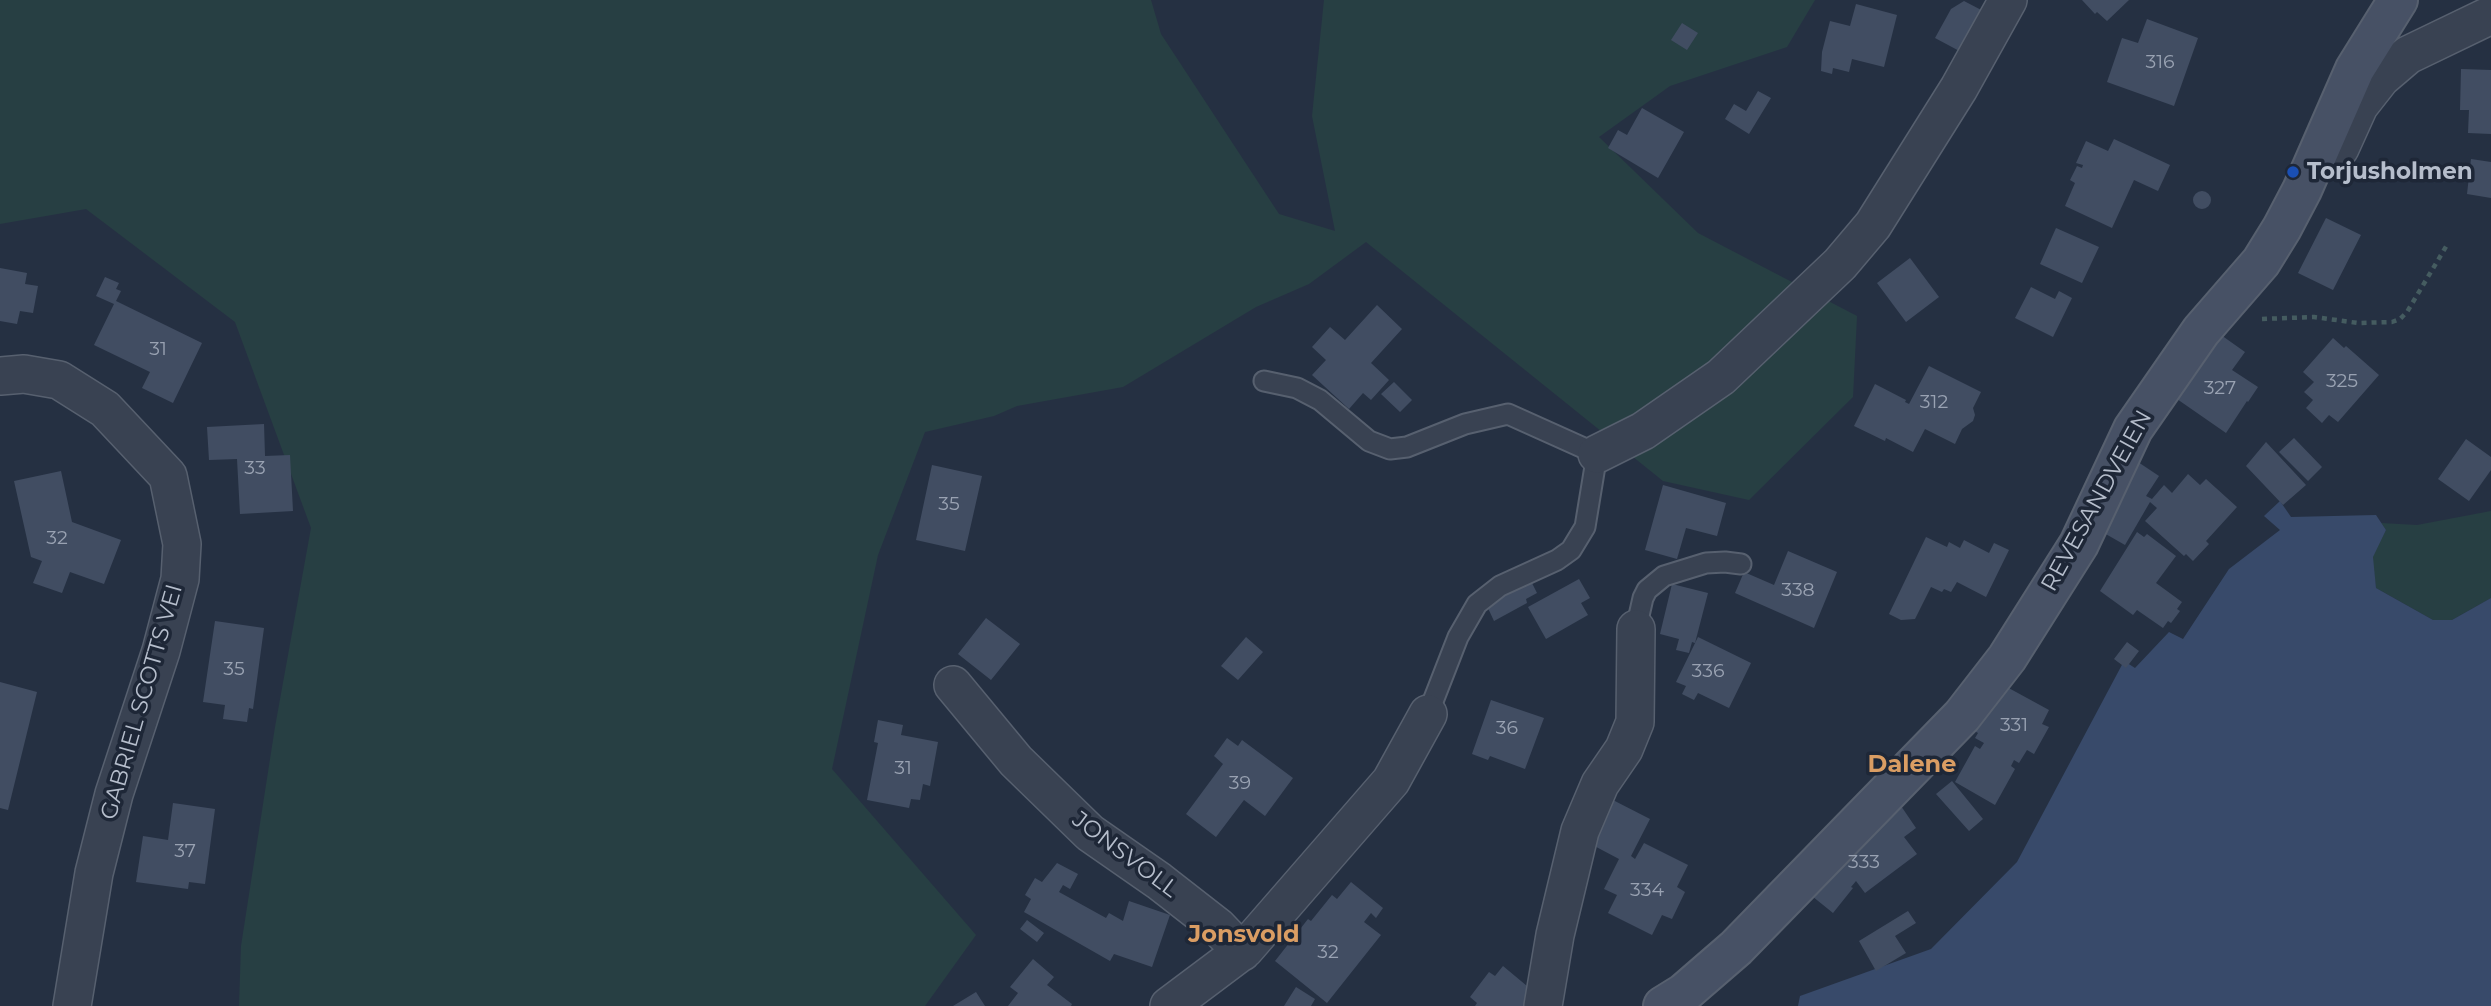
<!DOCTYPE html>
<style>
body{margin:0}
canvas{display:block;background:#253042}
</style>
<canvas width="2491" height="1006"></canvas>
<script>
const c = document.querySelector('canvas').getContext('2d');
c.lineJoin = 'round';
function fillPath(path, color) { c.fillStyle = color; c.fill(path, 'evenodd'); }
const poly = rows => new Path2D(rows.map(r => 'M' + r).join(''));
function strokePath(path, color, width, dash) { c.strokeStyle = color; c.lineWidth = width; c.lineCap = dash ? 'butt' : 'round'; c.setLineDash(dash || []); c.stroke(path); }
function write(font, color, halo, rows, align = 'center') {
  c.font = font + ' Montserrat,sans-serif'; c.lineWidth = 7; c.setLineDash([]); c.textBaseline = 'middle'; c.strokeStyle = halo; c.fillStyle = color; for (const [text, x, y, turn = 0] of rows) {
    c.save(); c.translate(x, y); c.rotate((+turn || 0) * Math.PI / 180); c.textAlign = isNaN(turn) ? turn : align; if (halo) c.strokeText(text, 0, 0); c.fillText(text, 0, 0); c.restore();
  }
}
const green = poly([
 [0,0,1151,0,1161,34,1279,214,1335,231,1312,116,1324,0,1815,0,1787,47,1670,86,1599,137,1698,233,1857,316,1853,397,1749,500,1663,481,1366,242,1309,284,1256,307,1123,387,1017,406,994,416,925,432,878,555,832,769,976,935,925,1006,239,1006,241,946,275,727,311,528,235,322,86,209,0,224],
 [2491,511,2491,598,2452,620,2433,620,2376,588,2372,557,2386,530,2381,523,2417,525]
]);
const water = poly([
 [2280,501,2291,517,2376,515,2386,530,2373,557,2376,588,2433,620,2452,620,2491,598,2491,1006,1798,1006,1800,996,1931,949,2017,862,2124,661,2135,668,2169,632,2183,639,2229,569,2280,530,2264,516]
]);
const building = poly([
 [2082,0,2129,0,2107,21,2097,12,2095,14],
 [1964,1,1987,13,1965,54,1935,38,1951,9],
 [1856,4,1897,15,1884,67,1852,59,1849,72,1833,68,1832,74,1821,71,1822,52,1830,21,1850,26],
 [2147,19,2198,38,2174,106,2107,82,2122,38,2138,43],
 [1682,23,1698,33,1687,50,1671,40],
 [2461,69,2491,70,2491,134,2468,133,2469,110,2460,110],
 [1758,91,1771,98,1749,134,1725,119,1734,104,1746,111],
 [1642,108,1684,132,1658,178,1608,148,1618,130,1627,135],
 [2114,139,2170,165,2158,191,2134,180,2112,228,2065,206,2075,183,2070,180,2077,166,2082,168,2083,165,2076,163,2086,141,2108,151],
 [2471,159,2491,162,2491,198,2467,194],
 '2193 200a9 9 0 1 1 18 0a9 9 0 1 1-18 0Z',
 [2326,218,2361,235,2333,290,2298,273],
 [2056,228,2099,247,2082,283,2040,264],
 [1910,258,1939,297,1906,322,1877,283],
 [0,268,27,273,25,284,38,286,33,313,20,311,17,324,0,321],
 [105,277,119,283,116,289,121,291,116,301,202,343,173,403,142,388,150,372,94,345,114,304,96,296],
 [2031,287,2055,299,2059,291,2072,298,2053,337,2015,318],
 [1377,305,1402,329,1371,363,1389,380,1371,400,1363,393,1349,409,1312,375,1326,360,1312,347,1330,327,1345,340],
 [2221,335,2245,352,2232,370,2258,387,2248,402,2247,401,2226,433,2177,399],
 [2333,338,2344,348,2346,346,2379,375,2338,422,2329,415,2322,423,2306,408,2313,400,2304,392,2314,382,2303,372],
 [1929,366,1981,392,1973,408,1975,415,1973,421,1962,429,1955,444,1925,429,1913,452,1886,438,1885,441,1854,426,1875,384,1906,400,1905,402,1909,404],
 [1394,382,1412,400,1400,412,1381,394],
 [264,424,265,456,290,455,293,511,240,514,237,459,209,460,207,427],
 [2294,438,2322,467,2308,481,2279,452],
 [2466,439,2491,457,2491,470,2469,501,2438,479],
 [2266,442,2306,485,2283,505,2246,466],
 [2135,460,2159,476,2146,496,2152,499,2164,485,2172,493,2188,474,2200,485,2206,479,2237,507,2206,541,2209,544,2193,561,2186,554,2184,556,2145,521,2157,508,2150,502,2125,545,2097,529],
 [932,465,982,476,965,551,916,540],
 [61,471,72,522,121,540,104,584,70,572,62,593,33,583,42,561,31,557,14,481],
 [1663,485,1726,503,1717,536,1686,528,1677,559,1645,550],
 [2137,532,2144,537,2147,534,2176,556,2156,583,2182,602,2177,609,2180,611,2171,623,2168,621,2163,628,2137,610,2133,615,2100,591],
 [1926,537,1947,547,1949,542,1960,548,1964,540,1989,553,1994,543,2009,550,1986,597,1957,582,1951,592,1944,589,1942,592,1931,587,1915,619,1901,620,1889,614],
 [1788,551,1837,572,1814,628,1735,593,1744,572,1774,585],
 [1530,579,1537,593,1526,599,1527,603,1494,621,1487,606,1491,600],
 [1579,579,1590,598,1581,603,1588,615,1546,639,1528,607],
 [1672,584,1708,593,1695,643,1692,642,1689,653,1676,650,1679,639,1660,634],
 [986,618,1020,644,991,680,958,654],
 [215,621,264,628,253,709,249,708,247,722,223,719,225,705,203,702],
 [1246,637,1263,652,1238,680,1221,666],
 [1698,637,1751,663,1729,708,1698,693,1694,700,1682,694,1686,686,1676,682],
 [2127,642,2139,651,2126,668,2114,659],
 [0,682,37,692,8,810,0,808],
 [2005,686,2049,710,2042,724,2049,727,2034,754,2027,750,2019,763,2014,760,2011,766,2015,769,1995,805,1955,782,1975,746,1980,749,1984,743,1975,738,1978,733,1973,730],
 [1491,700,1544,718,1525,769,1490,756,1488,760,1472,754],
 [878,720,903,725,901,735,938,742,930,786,923,784,920,800,911,799,909,808,867,800,878,743,874,742],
 [1227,738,1238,746,1242,740,1293,778,1265,816,1244,800,1216,837,1186,814,1223,764,1214,756],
 [1952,781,1983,819,1969,831,1936,794],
 [1607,797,1650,819,1631,856,1635,859,1644,843,1688,865,1677,887,1685,892,1672,919,1662,915,1652,935,1608,913,1617,895,1604,889,1619,859,1585,841],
 [173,803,215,809,205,884,189,882,188,889,136,882,143,836,168,840],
 [1901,806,1916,828,1904,837,1917,854,1865,893,1856,881,1851,887,1853,888,1833,913,1807,892,1836,855],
 [1057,863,1078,874,1070,889,1063,885,1059,892,1106,918,1109,913,1123,921,1129,901,1170,915,1152,967,1114,954,1110,961,1024,912,1031,899,1025,895,1035,878,1042,882],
 [1351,882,1383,908,1376,918,1371,913,1364,922,1381,935,1327,1003,1275,961,1308,919,1311,921,1332,895,1337,899],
 [1908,911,1916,923,1895,936,1906,953,1876,971,1859,941],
 [1027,920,1044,933,1037,942,1020,929],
 [1033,959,1054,977,1047,985,1072,1004,1071,1006,1008,1006,1018,993,1010,987],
 [1503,966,1539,996,1531,1006,1475,1006,1477,1003,1470,997,1489,972,1495,976],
 [1296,987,1315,999,1311,1006,1284,1006],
 [976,992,985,1006,953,1006]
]);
const path = poly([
 [2262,319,2314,317,2358,323,2392,322,2400,319,2407,312,2447,245]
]);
const service = poly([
 [1264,381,1297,388,1320,400,1369,441,1390,449,1407,447,1465,424,1508,414,1597,454,1585,527,1571,550,1557,560,1500,586,1477,604,1458,637,1428,714],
 [1636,629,1643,598,1647,590,1664,576,1706,563,1725,562,1741,564]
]);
const minor = poly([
 [2340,148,2359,106,2381,78,2408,55,2491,15],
 [0,376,24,374,59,380,105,409,168,476,182,544,180,579,161,651,114,794,94,873,72,1006],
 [1597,454,1643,431,1721,377,1840,264,1873,225,1959,88,2008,0],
 [953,685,1016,761,1090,833,1159,881,1218,927,1242,952],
 [1169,1006,1245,949,1391,781,1428,714],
 [1543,1006,1555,935,1580,831,1600,784,1624,749,1635,722,1636,629]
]);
const secondary = poly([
 [1663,1006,1684,993,1736,948,1962,716,2007,658,2079,544,2133,429,2201,331,2261,262,2282,228,2302,190,2355,69,2398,0]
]);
const markers = [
 [2293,172,7,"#1a4fb4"]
];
const numberNames = [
 ["316",2160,62],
 ["31",158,349],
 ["325",2342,381],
 ["327",2220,388],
 ["312",1934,402],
 ["33",255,468],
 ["35",949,504],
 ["32",57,538],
 ["338",1798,590],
 ["35",234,669],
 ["336",1708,671],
 ["331",2014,725],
 ["36",1507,728],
 ["31",903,768],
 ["39",1240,783],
 ["37",185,851],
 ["333",1864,862],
 ["334",1647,890],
 ["32",1328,952]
];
const poiNames = [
 ["Torjusholmen",2307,172]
];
const streetNames = [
 ["REVESANDVEIEN",2097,501,-61],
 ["GABRIEL SCOTTS VEI",142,702,-74],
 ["JONSVOLL",1125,855,37]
];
const neighbourhoodNames = [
 ["Dalene",1912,765],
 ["Jonsvold",1244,935]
];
fillPath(green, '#273f43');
fillPath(water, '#384a6a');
fillPath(building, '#414d62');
strokePath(service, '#57606f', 23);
strokePath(minor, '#57606f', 40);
strokePath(secondary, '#57606f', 42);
strokePath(path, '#455c60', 4.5, [5, 5]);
strokePath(service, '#394252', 19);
strokePath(minor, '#394252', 37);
strokePath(secondary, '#475165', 38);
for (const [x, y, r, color] of markers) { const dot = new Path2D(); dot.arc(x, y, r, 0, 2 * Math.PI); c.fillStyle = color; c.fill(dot); strokePath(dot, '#1e2737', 2.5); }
write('19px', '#99a2b2', null, numberNames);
write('bold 23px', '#b6becc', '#1e2737', poiNames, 'left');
write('23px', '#b6becc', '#1e2737', streetNames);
write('bold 24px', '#da9d63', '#1e2737', neighbourhoodNames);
</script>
